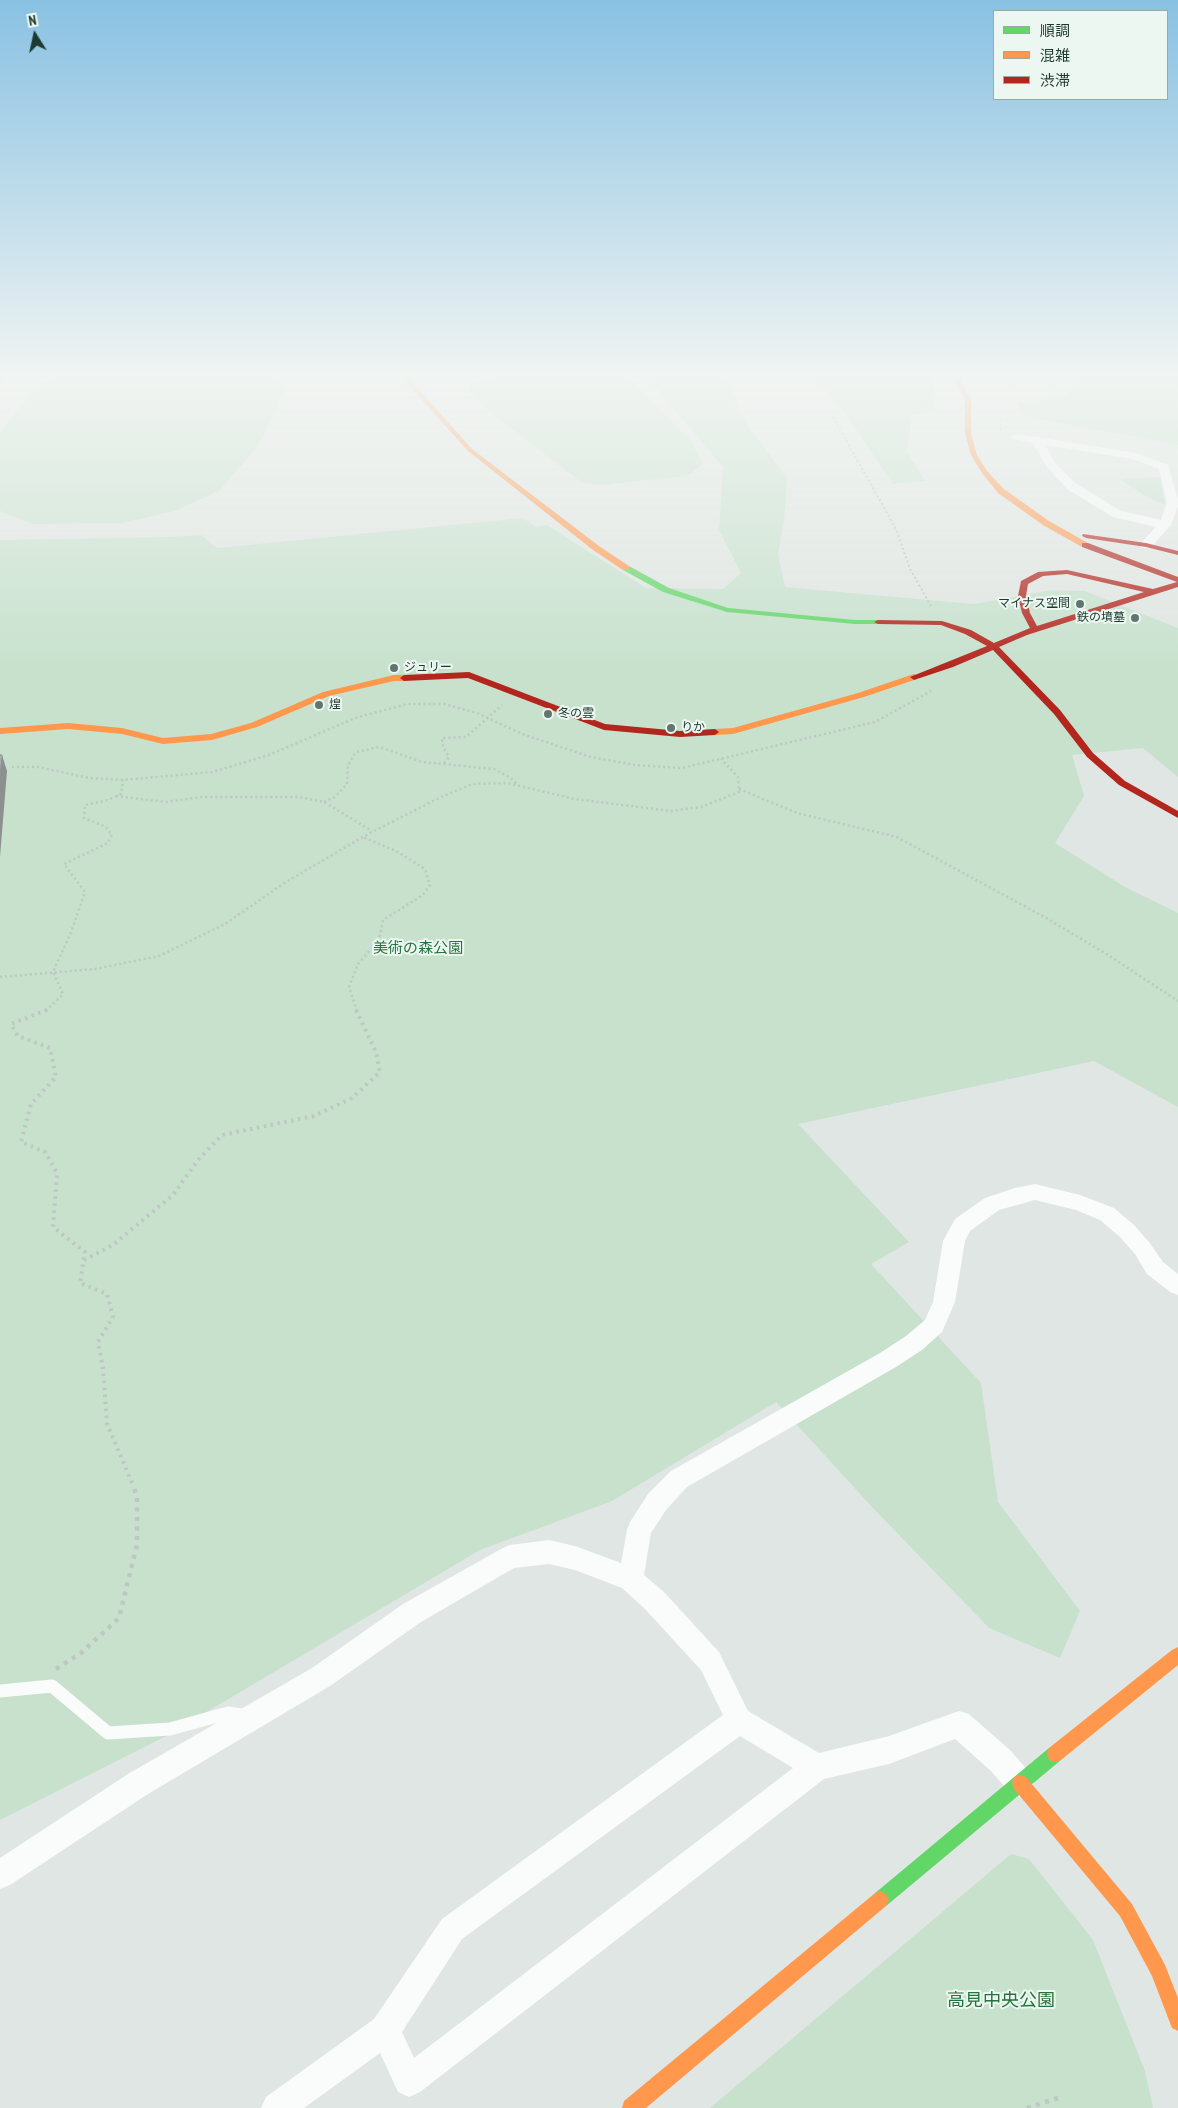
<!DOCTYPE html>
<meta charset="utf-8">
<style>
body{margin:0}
#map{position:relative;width:1178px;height:2108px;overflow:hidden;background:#e0e6e3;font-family:"PT Sans Narrow","Noto Sans JP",sans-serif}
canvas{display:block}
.legend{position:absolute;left:993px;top:10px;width:175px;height:90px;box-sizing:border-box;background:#edf7f1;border:1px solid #9aaba4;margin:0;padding:6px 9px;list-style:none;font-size:15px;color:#1d3a30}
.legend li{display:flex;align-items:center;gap:10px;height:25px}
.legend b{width:25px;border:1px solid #9aaba4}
.north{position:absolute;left:10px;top:10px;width:50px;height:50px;-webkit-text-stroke:4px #edf7f1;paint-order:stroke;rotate:350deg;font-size:14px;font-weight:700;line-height:20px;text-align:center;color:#1d3a30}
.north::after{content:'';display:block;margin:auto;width:18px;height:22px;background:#1d3a30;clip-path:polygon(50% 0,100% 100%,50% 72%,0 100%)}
</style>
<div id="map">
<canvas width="1178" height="2108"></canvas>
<ul class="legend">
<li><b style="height:6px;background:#63d668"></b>順調</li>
<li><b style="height:6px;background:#ff974d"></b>混雑</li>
<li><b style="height:6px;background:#b3261e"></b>渋滞</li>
</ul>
<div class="north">N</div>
</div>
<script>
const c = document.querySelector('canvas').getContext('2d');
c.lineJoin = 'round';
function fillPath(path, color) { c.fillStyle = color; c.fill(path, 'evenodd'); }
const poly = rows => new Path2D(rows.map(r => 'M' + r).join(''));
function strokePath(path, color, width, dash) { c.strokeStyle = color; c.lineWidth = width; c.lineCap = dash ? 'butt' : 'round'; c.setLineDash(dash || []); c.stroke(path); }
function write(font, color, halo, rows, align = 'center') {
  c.font = font + ' "PT Sans Narrow","Noto Sans JP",sans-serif'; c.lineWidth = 4; c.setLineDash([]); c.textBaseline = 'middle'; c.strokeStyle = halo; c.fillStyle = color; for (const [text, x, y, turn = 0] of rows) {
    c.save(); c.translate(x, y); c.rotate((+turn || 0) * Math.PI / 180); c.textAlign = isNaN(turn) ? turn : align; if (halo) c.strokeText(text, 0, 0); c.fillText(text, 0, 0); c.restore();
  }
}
const green = poly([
 [56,377,277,377,285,392,258,446,219,491,175,511,122,523,33,524,0,511,0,432,35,388],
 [499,377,628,377,691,441,703,464,687,476,600,485,581,482,490,412,470,392,470,386,483,380],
 [647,377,725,377,747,425,787,478,784,520,778,554,785,587,974,604,1052,590,1085,591,1178,628,1178,777,1143,748,1072,755,1084,796,1055,843,1125,887,1178,913,1178,1107,1094,1061,798,1124,909,1242,871,1264,981,1383,998,1502,1080,1611,1060,1658,989,1628,873,1508,776,1402,612,1501,480,1550,166,1736,0,1820,0,540,169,537,201,535,217,548,523,518,536,527,547,525,646,588,723,589,741,573,719,530,723,467],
 [812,377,930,377,933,381,936,411,912,415,907,452,925,481,893,484,846,414],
 [1081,377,1178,377,1178,445,1024,416,1016,403,1068,396],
 [1160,477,1165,505,1147,497,1120,479],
 [1011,1854,1029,1859,1093,1940,1145,2071,1153,2108,710,2108]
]);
const pathFar3 = poly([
 [833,417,896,529,910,569,931,606],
 [1000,420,1001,430]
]);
const pathFar2 = poly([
 [444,763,449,757,443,747,442,738,466,737,502,705],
 [12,767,38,767,89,778,123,780,212,772,269,755,355,718,407,704,445,704,477,713,522,734,591,757,635,765,682,768,875,722,931,691],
 [739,789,797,813,897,837,1048,919,1108,955,1178,1001],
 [116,796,165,802,202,797,299,797,324,802,372,831],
 [324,802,335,797,347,784,348,765,356,752,380,747,422,762,494,769,511,778,518,785],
 [0,977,95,969,159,956,225,924,286,882,368,834,439,798,472,784,507,783,575,799,670,811,701,807,739,792,738,777,721,759],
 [46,1011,63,994,53,972,70,935,85,892,64,864,108,843,112,835,106,827,84,818,85,805,108,800,121,794,123,780],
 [357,1011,349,987,358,964,379,940,383,920,423,895,430,885,425,869,396,851,363,837]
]);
const pathFar1 = poly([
 [47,1010,11,1024,18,1036,50,1048,56,1077,31,1104,21,1142,45,1152,57,1173,53,1227,85,1252,80,1283,107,1294,113,1317,98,1342,103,1368,107,1424,133,1485],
 [84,1260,113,1245,173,1195,198,1160,222,1135,314,1116,352,1098,380,1072,376,1052,356,1010]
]);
const path = poly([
 [56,1669,81,1653,119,1618,137,1545,137,1495,132,1484],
 [1027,2108,1058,2098]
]);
const lane = poly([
 [0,1691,52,1686,108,1733,170,1729,228,1713,242,1715]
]);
const street = poly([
 [1010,377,1021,377,1027,382,1040,382,1045,377,1056,377,1047,387,1043,388,1021,387,1015,384,1010,377],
 [1017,434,1136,453,1168,465,1178,499,1178,506,1171,525,1150,548,1142,548,1140,545,1142,542,1156,527,1113,517,1067,489,1047,467,1033,443,1013,439,1011,437,1013,435,1017,434],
 [1045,445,1133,459,1159,469,1167,503,1161,520,1121,511,1075,483,1055,463,1045,445],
 [1035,1184,1080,1195,1114,1208,1134,1225,1149,1242,1163,1262,1178,1274,1178,1295,1170,1292,1147,1274,1135,1254,1120,1237,1100,1220,1076,1210,1035,1200,999,1210,970,1231,965,1241,955,1302,942,1332,922,1350,896,1367,687,1487,666,1510,651,1533,644,1575,663,1591,719,1652,748,1711,819,1753,889,1736,959,1711,969,1714,1011,1751,1030,1773,1034,1783,1030,1793,1020,1797,1010,1793,991,1771,955,1739,889,1764,824,1779,420,2092,409,2097,398,2092,380,2053,304,2108,261,2108,266,2097,374,2019,442,1919,723,1715,701,1670,645,1609,622,1588,575,1570,549,1564,514,1568,421,1622,330,1686,148,1794,10,1885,0,1889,0,1858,128,1774,312,1668,403,1604,501,1549,510,1545,549,1540,575,1546,621,1563,627,1530,630,1522,648,1494,671,1471,880,1353,906,1336,925,1320,933,1302,943,1241,955,1219,985,1198,1015,1188,1035,1184],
 [740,1736,793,1768,414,2058,402,2032,462,1939,740,1736]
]);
const fast = poly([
 [0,377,6,377,0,381,0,377],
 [623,566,629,566,669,588,728,608,855,620,878,620,882,622,878,624,855,624,727,612,663,592,623,570,623,566],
 [1055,1746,1061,1748,1063,1754,1061,1760,886,1906,880,1909,874,1906,871,1900,874,1894,1049,1748,1055,1746]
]);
const slow = poly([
 [401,377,408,377,472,449,599,546,629,566,629,570,623,570,593,550,468,451,401,377],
 [953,377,959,377,971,399,971,433,977,455,987,471,1004,489,1049,521,1088,543,1088,547,1082,547,1043,525,998,493,982,473,971,455,965,433,965,399,953,377],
 [914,674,917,675,917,679,864,697,733,734,715,735,711,732,715,729,733,728,858,693,914,674],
 [394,675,404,675,408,678,404,681,394,681,329,696,257,727,212,740,163,744,122,734,68,729,0,734,0,728,68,723,122,728,163,738,211,734,251,723,323,692,394,675],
 [1178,1647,1178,1665,1061,1760,1055,1762,1049,1760,1047,1754,1049,1748,1172,1650,1178,1647],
 [1020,1775,1026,1777,1132,1904,1165,1965,1178,1998,1178,2031,1172,2028,1152,1976,1120,1916,1014,1789,1012,1783,1014,1777,1020,1775],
 [880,1891,886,1894,889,1900,886,1906,646,2108,622,2108,624,2101,874,1894,880,1891]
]);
const jam = poly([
 [1083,534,1146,543,1178,551,1178,555,1146,547,1086,538,1082,536,1083,534],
 [1082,543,1088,543,1178,577,1178,587,1027,635,999,647,1060,710,1093,753,1125,781,1178,811,1178,818,1119,785,1087,757,1054,714,993,650,953,667,914,680,910,677,987,646,965,634,941,625,878,624,874,622,878,620,942,621,971,630,994,643,1030,628,1022,613,1018,596,1021,581,1038,572,1067,570,1153,589,1177,582,1082,547,1082,543],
 [1067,574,1144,592,1037,626,1030,613,1026,596,1028,584,1043,576,1067,574],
 [469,672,605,724,680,731,715,729,719,732,715,735,680,737,604,730,468,678,404,681,400,678,404,675,469,672]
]);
const shadedWall = poly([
 [2,755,7,771,0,857,0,776]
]);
const building = poly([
 [0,755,2,755,0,776,0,755]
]);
const markers = [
 [1080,604,5,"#61766f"],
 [1135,618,5,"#61766f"],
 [394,668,5,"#61766f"],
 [319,705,5,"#61766f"],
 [548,714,5,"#61766f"],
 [671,728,5,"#61766f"]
];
const farPoinames = [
 ["マイナス空間",1070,604,"right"],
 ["鉄の墳墓",1125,618,"right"],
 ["ジュリー",404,668],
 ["煌",329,705],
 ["冬の雲",558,714],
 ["りか",681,728]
];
const parkNames = [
 ["美術の森公園",418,949]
];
const nearParknames = [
 ["高見中央公園",1001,2001]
];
fillPath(green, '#c7e1cd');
strokePath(pathFar3, '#bec7c4', 2, [2, 2.5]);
strokePath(pathFar2, '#bec7c4', 2.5, [2, 3]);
strokePath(pathFar1, '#bec7c4', 4, [2.5, 4.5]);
strokePath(path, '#bec7c4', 4.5, [4, 5.5]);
strokePath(lane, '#fafbfb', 13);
fillPath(street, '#fafbfb');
fillPath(fast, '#63d668');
fillPath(slow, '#ff974d');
fillPath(jam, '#b3261e');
fillPath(shadedWall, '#8c918f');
fillPath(building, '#c8cfcc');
strokePath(building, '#8c918f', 1);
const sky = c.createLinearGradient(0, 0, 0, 672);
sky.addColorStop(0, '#89c1e2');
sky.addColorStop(0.56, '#f1f4f2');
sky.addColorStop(1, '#f1f4f200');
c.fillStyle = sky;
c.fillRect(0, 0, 1178, 672);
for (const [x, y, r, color] of markers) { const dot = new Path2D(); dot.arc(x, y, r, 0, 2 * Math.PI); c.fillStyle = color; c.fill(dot); strokePath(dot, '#edf7f1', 2); }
write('12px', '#1d3a30', '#edf7f1', farPoinames, 'left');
write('15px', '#25733d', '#edf7f1', parkNames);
write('18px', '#25733d', '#edf7f1', nearParknames);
</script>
